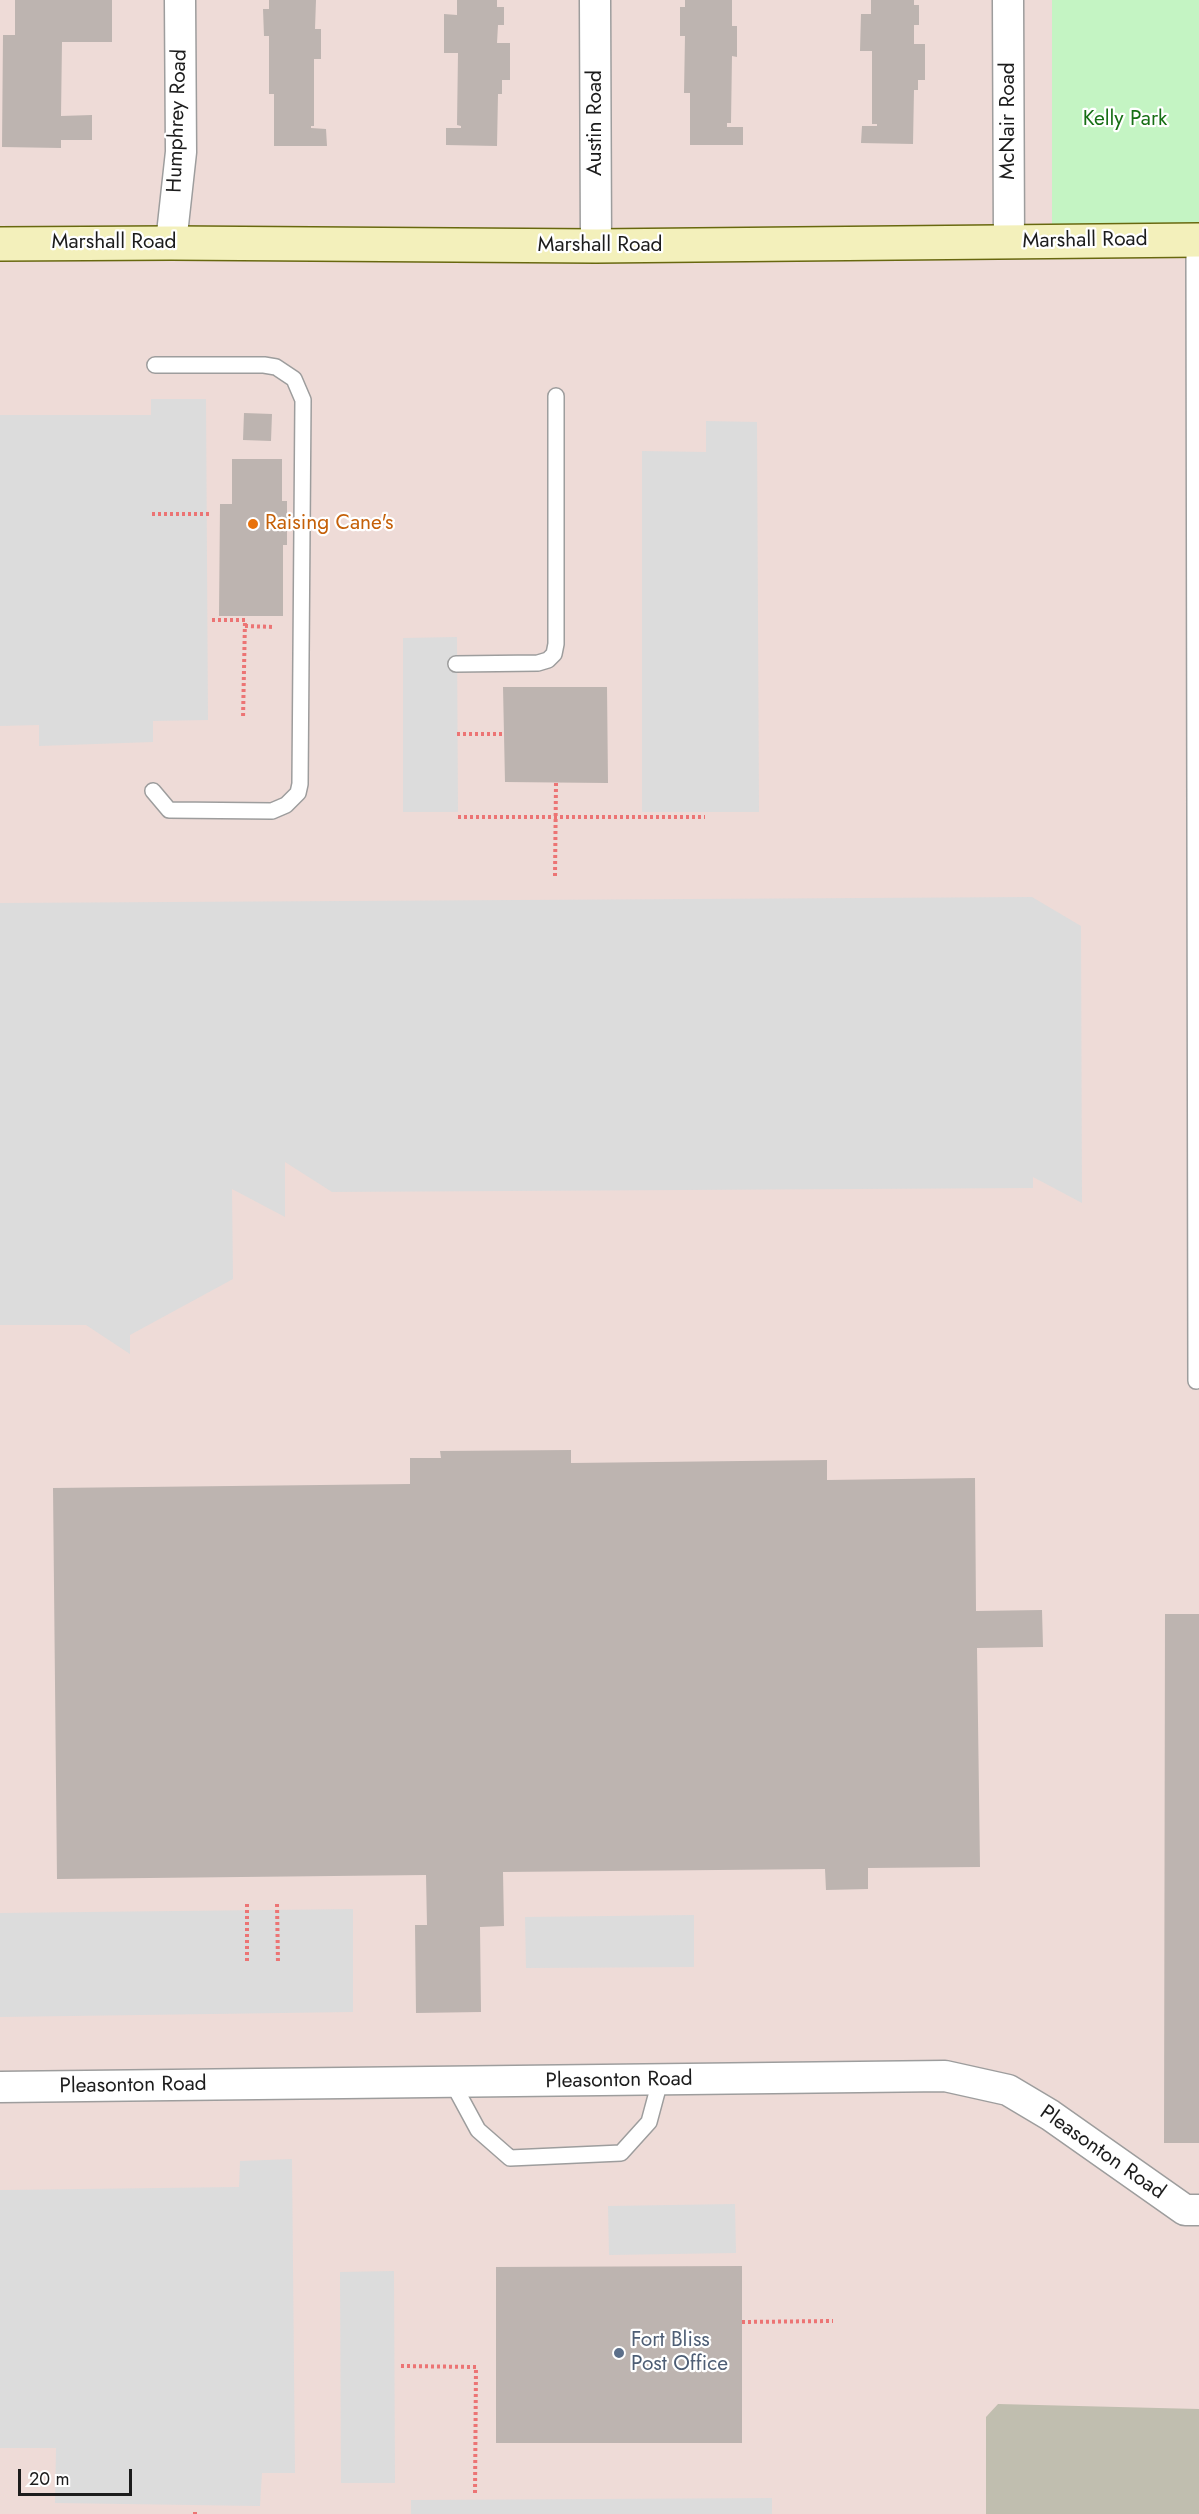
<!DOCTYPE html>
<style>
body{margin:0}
#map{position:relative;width:1199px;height:2514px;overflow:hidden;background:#ede8e3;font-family:Jost,sans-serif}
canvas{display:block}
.scale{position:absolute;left:18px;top:2469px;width:114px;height:27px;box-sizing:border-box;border:3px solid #1c1c1c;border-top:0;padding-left:8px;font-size:18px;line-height:21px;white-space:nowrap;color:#1c1c1c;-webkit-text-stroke:4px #fff;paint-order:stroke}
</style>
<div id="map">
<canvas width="1199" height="2514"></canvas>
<div class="scale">20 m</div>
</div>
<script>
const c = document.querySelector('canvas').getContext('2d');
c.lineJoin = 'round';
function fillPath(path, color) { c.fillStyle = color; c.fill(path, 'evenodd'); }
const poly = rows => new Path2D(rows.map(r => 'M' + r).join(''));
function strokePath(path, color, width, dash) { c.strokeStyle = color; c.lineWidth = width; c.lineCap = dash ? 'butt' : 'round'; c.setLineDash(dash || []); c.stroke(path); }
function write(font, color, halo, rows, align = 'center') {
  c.font = font + ' Jost,sans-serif'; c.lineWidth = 4.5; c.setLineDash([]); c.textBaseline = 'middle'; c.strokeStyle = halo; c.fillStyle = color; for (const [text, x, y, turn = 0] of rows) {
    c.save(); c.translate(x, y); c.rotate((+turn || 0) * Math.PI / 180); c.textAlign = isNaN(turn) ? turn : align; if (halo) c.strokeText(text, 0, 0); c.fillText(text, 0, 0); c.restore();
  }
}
const military = poly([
 [0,0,1199,0,1199,2514,0,2514]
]);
const construction = poly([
 [998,2404,1199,2409,1199,2514,986,2514,986,2417]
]);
const park = poly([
 [1052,0,1199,0,1199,240,1052,242]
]);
const parking = poly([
 [151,399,206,399,208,720,153,721,153,742,39,746,39,725,0,726,0,415,151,415],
 [706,421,757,422,759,812,642,812,642,451,706,452],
 [457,637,458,812,403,812,403,638],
 [1032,897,1081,926,1082,1203,1033,1177,1033,1188,332,1192,285,1162,285,1217,232,1189,233,1279,130,1335,130,1354,86,1325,0,1325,0,903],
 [353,1909,353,2012,0,2017,0,1913],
 [694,1915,694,1967,526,1968,525,1917],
 [292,2159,295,2473,262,2473,260,2506,55,2503,56,2448,0,2448,0,2190,239,2187,240,2161],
 [735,2204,736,2253,609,2255,608,2206],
 [394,2271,395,2483,341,2483,340,2272],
 [772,2498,772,2514,411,2514,411,2500]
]);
const building = poly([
 [15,0,112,0,112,42,62,42,61,116,92,115,92,140,61,140,61,148,2,147,3,35,15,35],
 [269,0,316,0,315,29,321,29,321,59,314,59,314,126,311,126,311,128,326,129,327,146,274,146,274,94,269,94,269,36,264,36,263,9,269,9],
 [457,0,497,0,497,7,504,7,504,25,498,25,497,43,510,43,510,80,502,80,502,94,498,94,497,146,446,145,446,128,461,128,461,126,457,125,458,53,444,53,444,14,457,15],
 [685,0,732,0,732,26,737,26,737,57,732,56,731,123,727,123,727,127,743,127,743,145,690,145,690,93,684,93,685,36,680,36,680,7,685,7],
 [871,0,914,0,914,5,919,5,919,25,914,25,914,44,925,44,925,80,918,80,918,90,914,90,913,144,861,143,862,126,877,126,877,124,872,124,872,51,860,51,861,14,871,14],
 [244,413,272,414,271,441,243,440],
 [232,459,282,459,282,501,287,501,287,545,283,545,283,616,219,616,220,504,232,504],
 [503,687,607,687,608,783,505,782],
 [571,1450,571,1463,827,1460,827,1480,975,1478,976,1611,1042,1610,1043,1647,977,1648,980,1867,868,1868,868,1889,826,1890,825,1869,503,1872,504,1926,480,1927,481,2012,416,2013,415,1925,427,1925,426,1875,57,1879,53,1488,410,1484,410,1458,441,1458,440,1451],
 [1165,1614,1199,1614,1199,2143,1164,2143],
 [742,2266,742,2443,496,2443,496,2267]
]);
const path = poly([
 [152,514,211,514],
 [212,620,245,620,243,719],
 [245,626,274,627],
 [457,734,504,734],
 [458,817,705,817],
 [555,876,556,783],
 [247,1904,247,1964],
 [277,1904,278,1963],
 [742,2322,833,2321],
 [401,2366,476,2367,475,2494],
 [195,2514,195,2512]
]);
const lane = poly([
 [1194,240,1196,1381],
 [456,664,538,663,548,660,554,654,556,644,556,396],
 [153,791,169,810,272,811,286,805,298,793,300,784,303,400,294,379,276,367,264,365,155,365],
 [452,2082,478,2130,510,2158,621,2153,649,2122,660,2081]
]);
const street = poly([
 [595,0,596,246],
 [1008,0,1009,242],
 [171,243,181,152,180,0],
 [0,2087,945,2076,1008,2090,1050,2115,1185,2210,1199,2210]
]);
const secondary = poly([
 [0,244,171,243,596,246,1199,240]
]);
const markers = [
 [253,524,6,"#e8710a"],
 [619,2353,6,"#5c6f8a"]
];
const parkNames = [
 ["Kelly Park",1125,120]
];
const streetNames = [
 ["Humphrey Road",178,121,-88],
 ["McNair Road",1009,121,-90],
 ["Austin Road",596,123,-90],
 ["Marshall Road",1085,241,-1],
 ["Marshall Road",114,243],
 ["Marshall Road",600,246],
 ["Pleasonton Road",619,2081,-1],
 ["Pleasonton Road",133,2086,-1],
 ["Pleasonton Road",1102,2153,35]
];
const foodNames = [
 ["Raising Cane's",265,524]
];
const serviceNames = [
 ["Fort Bliss",631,2341],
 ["Post Office",631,2365]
];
fillPath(military, '#eedbd7');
fillPath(construction, '#c0beaf');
fillPath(park, '#c4f4c3');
fillPath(parking, '#dcdcdc');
fillPath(building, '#bdb4b0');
strokePath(lane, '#9d9d9d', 18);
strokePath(street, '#9d9d9d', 33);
strokePath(secondary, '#68680f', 36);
strokePath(path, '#ec7474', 4, [3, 3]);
strokePath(lane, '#fff', 15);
strokePath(street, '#fff', 30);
strokePath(secondary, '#f3f0bb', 33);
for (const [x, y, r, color] of markers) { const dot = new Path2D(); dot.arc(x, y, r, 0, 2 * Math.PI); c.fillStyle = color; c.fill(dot); strokePath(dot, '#fff', 2); }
write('21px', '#176f15', '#fff', parkNames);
write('21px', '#1c1c1c', '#fff', streetNames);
write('21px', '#c56008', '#fff', foodNames, 'left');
write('21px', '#4e5e75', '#fff', serviceNames, 'left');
</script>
